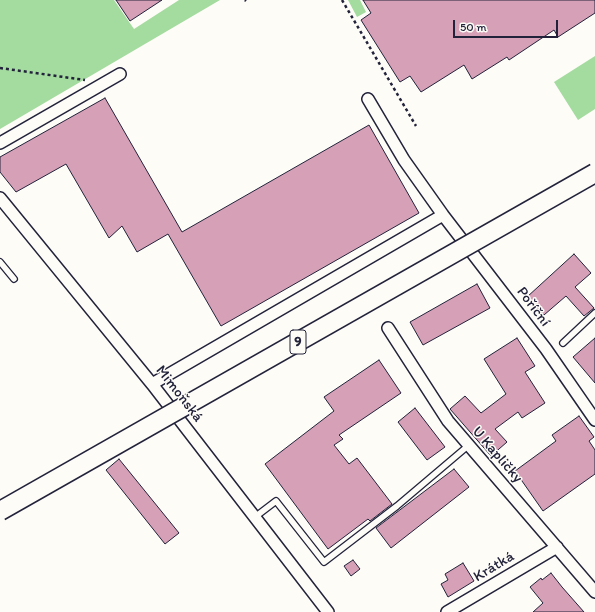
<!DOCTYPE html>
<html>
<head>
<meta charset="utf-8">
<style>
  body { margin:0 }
  #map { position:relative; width:595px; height:612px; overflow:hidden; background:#fdfcf7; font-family:Itim,sans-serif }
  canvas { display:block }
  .scale { position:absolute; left:453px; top:20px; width:105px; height:18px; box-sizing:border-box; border:2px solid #22223b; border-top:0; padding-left:5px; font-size:12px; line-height:14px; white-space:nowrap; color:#22223b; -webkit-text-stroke:3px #fdfcf7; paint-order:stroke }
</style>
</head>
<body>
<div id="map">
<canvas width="595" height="612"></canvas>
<div class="scale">50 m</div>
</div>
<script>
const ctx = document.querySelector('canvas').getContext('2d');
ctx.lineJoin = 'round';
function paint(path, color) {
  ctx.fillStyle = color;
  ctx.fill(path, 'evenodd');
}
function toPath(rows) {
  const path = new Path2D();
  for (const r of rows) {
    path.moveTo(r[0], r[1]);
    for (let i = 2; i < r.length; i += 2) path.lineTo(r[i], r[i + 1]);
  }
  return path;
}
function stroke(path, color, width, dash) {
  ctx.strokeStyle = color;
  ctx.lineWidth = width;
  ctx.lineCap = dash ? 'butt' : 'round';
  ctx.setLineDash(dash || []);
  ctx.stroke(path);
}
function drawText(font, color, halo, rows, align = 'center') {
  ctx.font = font + ' Itim,sans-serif';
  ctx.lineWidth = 3;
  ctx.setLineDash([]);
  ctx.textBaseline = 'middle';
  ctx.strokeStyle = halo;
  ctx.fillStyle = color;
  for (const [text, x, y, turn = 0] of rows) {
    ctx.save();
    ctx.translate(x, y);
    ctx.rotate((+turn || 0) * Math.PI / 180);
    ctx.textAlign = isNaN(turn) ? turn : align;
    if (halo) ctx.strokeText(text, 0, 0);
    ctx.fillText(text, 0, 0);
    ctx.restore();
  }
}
paint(toPath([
  [0,0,114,0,134,29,179,0,220,0,0,129],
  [348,0,360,0,366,12,357,17],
  [595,56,595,109,578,120,554,82]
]), '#a4db9f');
const building = toPath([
  [116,0,162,0,130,21,116,0],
  [363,0,595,0,595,13,558,37,554,30,509,60,507,57,472,79,464,65,421,92,410,76,400,82,361,20,371,13,363,0],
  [105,98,182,232,369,125,419,213,221,326,168,234,137,252,122,226,109,238,66,164,16,192,0,172,0,157,105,98],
  [574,254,591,273,575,287,594,308,584,316,566,296,544,315,527,297,574,254],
  [477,284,490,308,423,345,410,322,477,284],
  [517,338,535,366,525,372,545,403,522,418,518,412,495,429,507,442,491,456,450,409,465,396,481,413,506,394,484,359,517,338],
  [595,338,595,383,573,357,595,338],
  [379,360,401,393,339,435,343,439,334,445,349,464,357,458,392,504,370,521,368,519,328,549,265,464,334,411,324,397,379,360],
  [415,408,445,447,427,460,398,422,415,408],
  [579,416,594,437,589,441,595,450,595,474,543,511,515,471,556,441,552,435,579,416],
  [119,459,179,533,165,544,106,470,119,459],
  [454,469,469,487,391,548,376,528,454,469],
  [353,560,360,569,351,576,344,566,353,560],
  [463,563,474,581,448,597,441,584,448,580,445,574,463,563],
  [551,573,562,587,584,612,533,612,543,603,530,587,541,578,542,580,551,573]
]);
paint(building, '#d6a0b6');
stroke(building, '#22223b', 1);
const service = toPath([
  [0,262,14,279],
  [563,343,595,313],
  [255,517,276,501,324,562,397,506,469,445]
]);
const minor = toPath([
  [368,99,404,160,443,215,546,349,595,420],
  [0,143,120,74],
  [0,198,152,384,328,612],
  [388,328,448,421,595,592],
  [152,384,443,215],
  [447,612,557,547]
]);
stroke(service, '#22223b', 8);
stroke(minor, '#22223b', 14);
stroke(toPath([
  [245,0,246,1],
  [342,0,416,126],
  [0,68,85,80]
]), '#22223b', 2.5, [3, 3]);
stroke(service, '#fdfcf7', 5.5);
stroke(minor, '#fdfcf7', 11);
const primaryBridge = toPath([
  [0,511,595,173]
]);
stroke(primaryBridge, '#22223b', 21, []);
stroke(primaryBridge, '#fdfcf7', 18);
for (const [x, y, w] of [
  [298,342,16]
]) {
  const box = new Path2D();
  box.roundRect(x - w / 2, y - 12, w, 24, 3);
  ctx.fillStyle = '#fdfcf7';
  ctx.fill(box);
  stroke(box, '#22223b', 1);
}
drawText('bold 14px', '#22223b', null, [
  ["9",298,342]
]);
drawText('15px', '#22223b', '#fdfcf7', [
  ["Poříční",533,307,53],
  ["Mimoňská",179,394,52],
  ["U Kapličky",497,455,49],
  ["Krátká",494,567,-31]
]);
</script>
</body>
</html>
